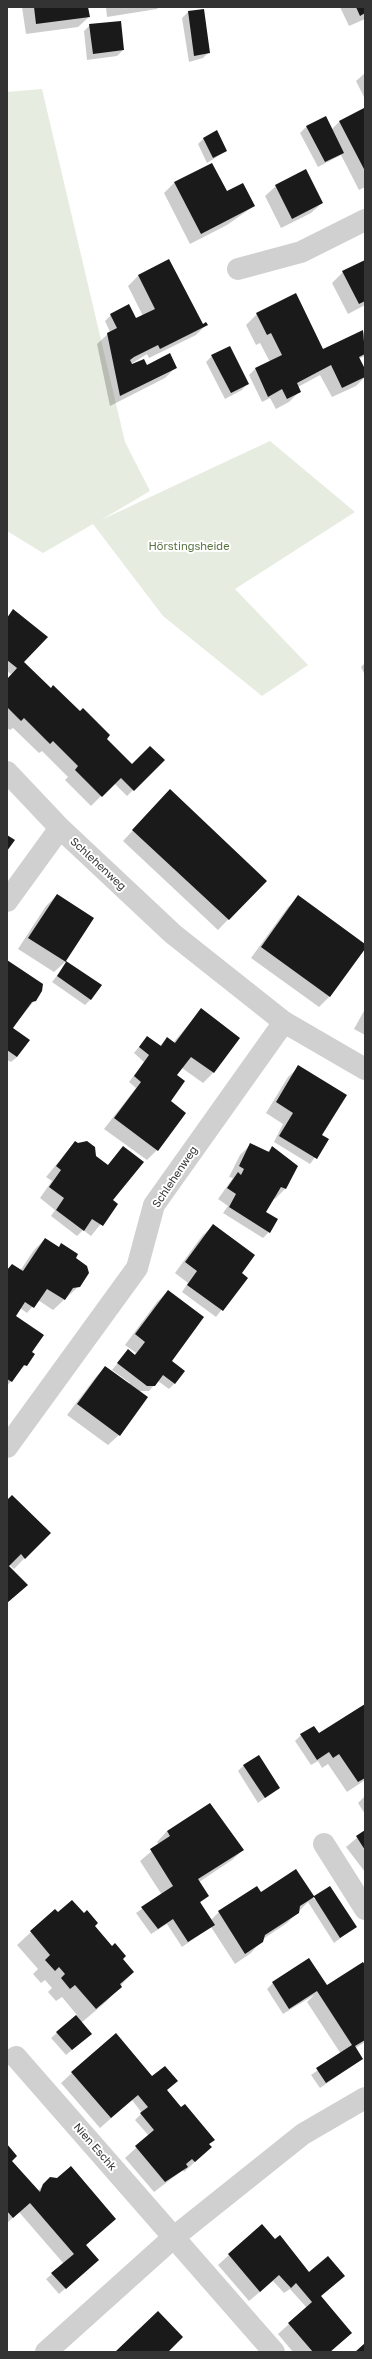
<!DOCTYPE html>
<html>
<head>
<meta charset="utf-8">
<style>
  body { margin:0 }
  #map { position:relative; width:372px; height:2359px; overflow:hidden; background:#fff; font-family:"Golos Text",sans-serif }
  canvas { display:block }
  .frame { position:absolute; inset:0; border:8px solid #333; pointer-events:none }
</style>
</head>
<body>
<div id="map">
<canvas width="372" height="2359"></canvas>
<div class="frame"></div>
</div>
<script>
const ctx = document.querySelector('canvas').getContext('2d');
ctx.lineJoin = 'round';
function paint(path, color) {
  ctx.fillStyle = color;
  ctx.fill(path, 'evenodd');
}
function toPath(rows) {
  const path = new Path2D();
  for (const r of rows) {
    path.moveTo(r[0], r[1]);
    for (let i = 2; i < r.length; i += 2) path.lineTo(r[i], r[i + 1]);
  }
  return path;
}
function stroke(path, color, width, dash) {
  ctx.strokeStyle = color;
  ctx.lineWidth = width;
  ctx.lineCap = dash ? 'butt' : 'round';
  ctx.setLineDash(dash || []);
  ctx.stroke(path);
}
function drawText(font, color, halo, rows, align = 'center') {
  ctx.font = font + ' "Golos Text",sans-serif';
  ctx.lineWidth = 4;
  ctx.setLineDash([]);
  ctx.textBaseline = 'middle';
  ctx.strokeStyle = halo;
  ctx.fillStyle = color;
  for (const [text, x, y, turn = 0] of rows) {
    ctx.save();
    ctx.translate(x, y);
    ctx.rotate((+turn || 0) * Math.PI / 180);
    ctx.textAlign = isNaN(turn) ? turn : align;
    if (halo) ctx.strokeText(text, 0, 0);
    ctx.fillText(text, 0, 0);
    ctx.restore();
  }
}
paint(toPath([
  [42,89,125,442,150,491,101,520,270,441,355,512,235,589,308,665,262,696,163,616,93,524,43,553,7,531,7,92]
]), '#e6ecdf');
paint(toPath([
  [22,7,87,7,89,17,78,27,26,34],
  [106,7,159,7,157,9,107,17],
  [340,7,365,7,365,19,349,26],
  [203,10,209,52,203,58,189,62,182,18,188,12],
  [120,22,123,50,117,56,87,60,84,31,90,25],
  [365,73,365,99,356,81],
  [365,113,365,187,359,190,341,155,318,167,300,133,306,127,325,117,331,130,340,121],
  [204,138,226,151,207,163,198,144],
  [211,164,226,193,254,206,227,225,190,244,164,193,174,183],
  [276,186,322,203,311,213,281,228,265,196],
  [365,261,365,305,348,314,332,283,343,272],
  [139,275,203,325,206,325,196,335,149,358,147,354,131,364,132,366,176,367,165,378,110,406,97,344,110,332,105,321,111,315,136,319,143,316,128,286],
  [257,314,322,351,363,331,365,336,365,356,358,359,365,371,365,377,356,386,332,397,320,375,298,387,300,391,289,402,276,409,270,398,262,402,249,375,255,369,270,362,260,343,256,345,246,325],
  [212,356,247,384,242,390,225,399,206,362],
  [14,611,47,637,11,674,7,671,7,617],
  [365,663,365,675,361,667],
  [7,681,106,739,133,766,164,760,127,796,114,783,91,806,65,780,68,777,42,751,39,753,13,728,10,730,7,728],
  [160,801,265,881,218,930,123,841],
  [57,895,93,918,65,962,54,972,18,949,46,906],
  [299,897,365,945,329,997,319,1007,251,958,288,907],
  [7,961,35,1000,11,1029,17,1057,11,1062,7,1060],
  [66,964,91,999,85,1005,52,982],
  [365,1009,365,1035,354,1029],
  [201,1010,213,1073,203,1083,182,1068,175,1076,157,1150,147,1160,104,1129,136,1088,129,1082,144,1062,134,1053,142,1043,147,1037,160,1046,167,1038,173,1043],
  [299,1067,321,1136,328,1140,310,1164,274,1142,283,1124,266,1113,288,1077],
  [75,1142,107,1166,123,1147,143,1162,111,1200,117,1204,91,1236,83,1230,77,1236,51,1216,55,1210,40,1198,52,1181,46,1177],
  [251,1144,267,1152,272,1148,285,1189,275,1199,273,1198,264,1212,269,1232,263,1238,223,1213,228,1206,218,1199,233,1178,229,1177,240,1155],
  [213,1226,240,1274,246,1278,216,1317,182,1292,188,1283,175,1273,202,1236],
  [45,1239,74,1259,79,1286,53,1310,38,1300,27,1313,20,1308,14,1316,31,1353,34,1355,7,1386,7,1270,12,1265,20,1271,34,1250],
  [168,1291,170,1362,175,1383,169,1389,158,1381,149,1391,138,1391,119,1435,108,1445,67,1415,95,1378,105,1367,128,1384,130,1383,112,1370,128,1351,134,1355,136,1353,125,1345,157,1302],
  [7,1501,49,1533,14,1569,9,1564,7,1566,21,1590,7,1603],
  [365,1705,365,1780,347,1792,328,1764,322,1768,318,1761,311,1765,295,1741,301,1735,314,1737],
  [244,1765,278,1788,258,1803,238,1771],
  [364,1797,365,1797,365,1814,358,1803],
  [167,1831,243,1850,232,1860,199,1882,208,1896,200,1903,211,1920,219,1912,261,1894,296,1870,313,1898,355,1927,334,1943,308,1902,287,1923,263,1939,251,1953,235,1964,211,1927,182,1947,167,1924,151,1934,136,1913,162,1895,140,1861,159,1845,157,1842],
  [365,1831,365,1872,346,1847],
  [55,1910,58,1913,94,1926,133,1972,107,2001,81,2023,85,2039,66,2055,51,2038,77,2015,62,1997,56,2001,48,1992,52,1988,45,1980,41,1983,33,1974,38,1969,17,1945],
  [365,1967,365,2042,354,2049,362,2059,320,2088,311,2075,341,2054,307,2002,314,1995,283,2014,267,1989,273,1983,327,1986],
  [72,2073,152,2078,214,2140,208,2145,211,2147,184,2172,183,2170,154,2192,125,2158,149,2136,135,2120,142,2113,132,2100,100,2128,61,2083],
  [7,2146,11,2161,38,2191,44,2184,115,2219,86,2245,92,2265,59,2294,46,2279,64,2264,19,2212,7,2223],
  [262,2225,275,2241,280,2237,298,2258,293,2262,351,2333,330,2352,293,2352,278,2334,307,2308,290,2289,284,2293,273,2281,249,2301,218,2265]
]), '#0003');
paint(toPath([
  [34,7,88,7,90,17,36,24],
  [356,7,365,7,365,13,360,16],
  [204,9,210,53,194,56,188,11],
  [121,21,124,50,93,54,89,24],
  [364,108,365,111,365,171,339,121],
  [326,116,344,153,325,162,306,126],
  [217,130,227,151,213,158,203,138],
  [212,163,227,191,243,183,255,206,201,234,174,182],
  [306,169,323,203,292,219,275,185],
  [169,259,203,324,206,322,208,325,160,349,158,345,134,357,130,360,132,364,144,359,147,365,170,353,177,368,120,396,107,333,117,328,110,314,129,304,136,318,155,309,138,275],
  [365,260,365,301,359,304,342,271],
  [296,293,323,349,363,330,365,354,359,357,365,369,365,377,342,388,331,365,297,383,301,392,287,399,282,389,268,397,255,368,282,355,271,333,267,335,256,313],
  [230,346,249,384,231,393,211,355],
  [13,609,48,637,24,662,51,688,53,685,80,711,83,708,110,735,107,739,132,764,150,746,165,760,134,791,121,778,102,797,75,770,78,766,53,741,50,744,24,718,21,721,7,707,7,679,17,668,7,660,7,618],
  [170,789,267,881,229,920,132,830],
  [7,835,15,840,7,851],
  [57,894,94,918,66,961,102,985,91,1000,57,976,66,962,28,938],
  [298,895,365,944,365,949,330,997,261,947],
  [7,960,43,984,42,991,36,1001,32,1002,13,1028,30,1040,17,1057,7,1050],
  [201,1008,240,1038,214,1073,191,1057,177,1075,185,1081,171,1101,186,1113,158,1151,114,1118,141,1082,134,1076,149,1055,139,1047,147,1036,161,1046,167,1037,175,1043],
  [298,1065,347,1095,322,1135,329,1139,317,1159,279,1136,293,1113,276,1102],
  [75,1141,78,1143,87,1141,95,1147,96,1156,108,1165,123,1146,144,1162,113,1200,118,1204,103,1226,92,1219,84,1231,56,1210,64,1198,49,1187,61,1170,56,1166],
  [250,1143,269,1152,272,1146,298,1166,286,1189,281,1187,266,1212,278,1219,270,1233,229,1207,236,1194,227,1188,238,1172,241,1175,244,1169,239,1166],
  [213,1224,255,1255,242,1273,248,1278,223,1311,187,1285,197,1271,185,1262],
  [45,1238,59,1247,61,1243,78,1254,76,1258,87,1266,89,1273,80,1287,73,1288,65,1300,47,1289,34,1308,25,1302,16,1316,44,1335,32,1352,35,1354,27,1366,24,1365,12,1382,7,1379,7,1270,12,1264,23,1271],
  [168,1290,204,1317,172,1361,185,1371,175,1384,163,1375,155,1386,147,1386,117,1363,128,1349,135,1355,145,1342,135,1334],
  [105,1366,148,1397,120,1436,77,1404],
  [12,1495,51,1533,25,1559,21,1554,9,1566,28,1585,7,1603,7,1500],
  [365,1704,365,1778,358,1782,339,1754,333,1758,329,1752,317,1760,300,1734,314,1726,319,1733],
  [259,1755,280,1788,265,1798,243,1765],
  [210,1803,244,1850,198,1879,209,1896,200,1902,215,1925,188,1942,173,1919,158,1929,141,1907,173,1886,150,1849,170,1836,167,1831],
  [365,1830,365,1850,356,1836],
  [296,1869,314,1896,330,1886,357,1927,340,1938,314,1897,300,1906,299,1913,265,1935,263,1942,245,1954,218,1911,257,1886,261,1892],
  [72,1900,84,1913,87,1910,98,1923,95,1926,112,1946,115,1943,126,1956,123,1959,134,1972,120,1984,122,1987,96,2009,75,1985,70,1989,61,1978,65,1974,59,1967,55,1971,45,1960,50,1955,30,1931,55,1909,58,1912],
  [309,1958,327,1985,363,1962,365,1965,365,2040,355,2046,363,2059,326,2083,316,2068,352,2045,317,1991,289,2009,272,1982],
  [76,2015,92,2034,72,2050,56,2032],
  [116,2033,152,2076,165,2066,178,2081,167,2090,181,2107,185,2104,215,2140,209,2144,212,2147,195,2162,192,2159,186,2164,188,2167,165,2182,135,2146,154,2130,140,2113,148,2107,138,2095,111,2118,71,2072],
  [7,2144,17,2156,12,2161,40,2192,43,2184,50,2177,57,2178,71,2166,116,2219,86,2245,99,2260,66,2289,51,2273,74,2254,30,2203,13,2218,7,2211],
  [262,2224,275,2239,280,2235,309,2272,328,2256,345,2276,321,2296,352,2333,330,2352,313,2352,288,2323,312,2302,296,2283,291,2288,279,2275,260,2292,228,2254],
  [158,2311,183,2337,168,2352,115,2352],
  [365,2343,365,2352,355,2352]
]), '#1a1a1a');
stroke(toPath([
  [238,269,301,252,365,220],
  [7,772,60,828,173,934,284,1022,365,1069],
  [7,901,60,828],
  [7,1447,137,1268,154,1205,284,1022],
  [324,1844,365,1909],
  [16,2057,274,2352],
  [46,2352,174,2237,303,2134,365,2098]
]), '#d0d0d0', 22);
drawText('11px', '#56703f', '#fff', [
  ["Hörstingsheide",189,547]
]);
drawText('11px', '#333', '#fff', [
  ["Schlehenweg",98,864,43],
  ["Schlehenweg",175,1177,-56],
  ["Nien Eschk",95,2147,49]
]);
</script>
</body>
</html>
